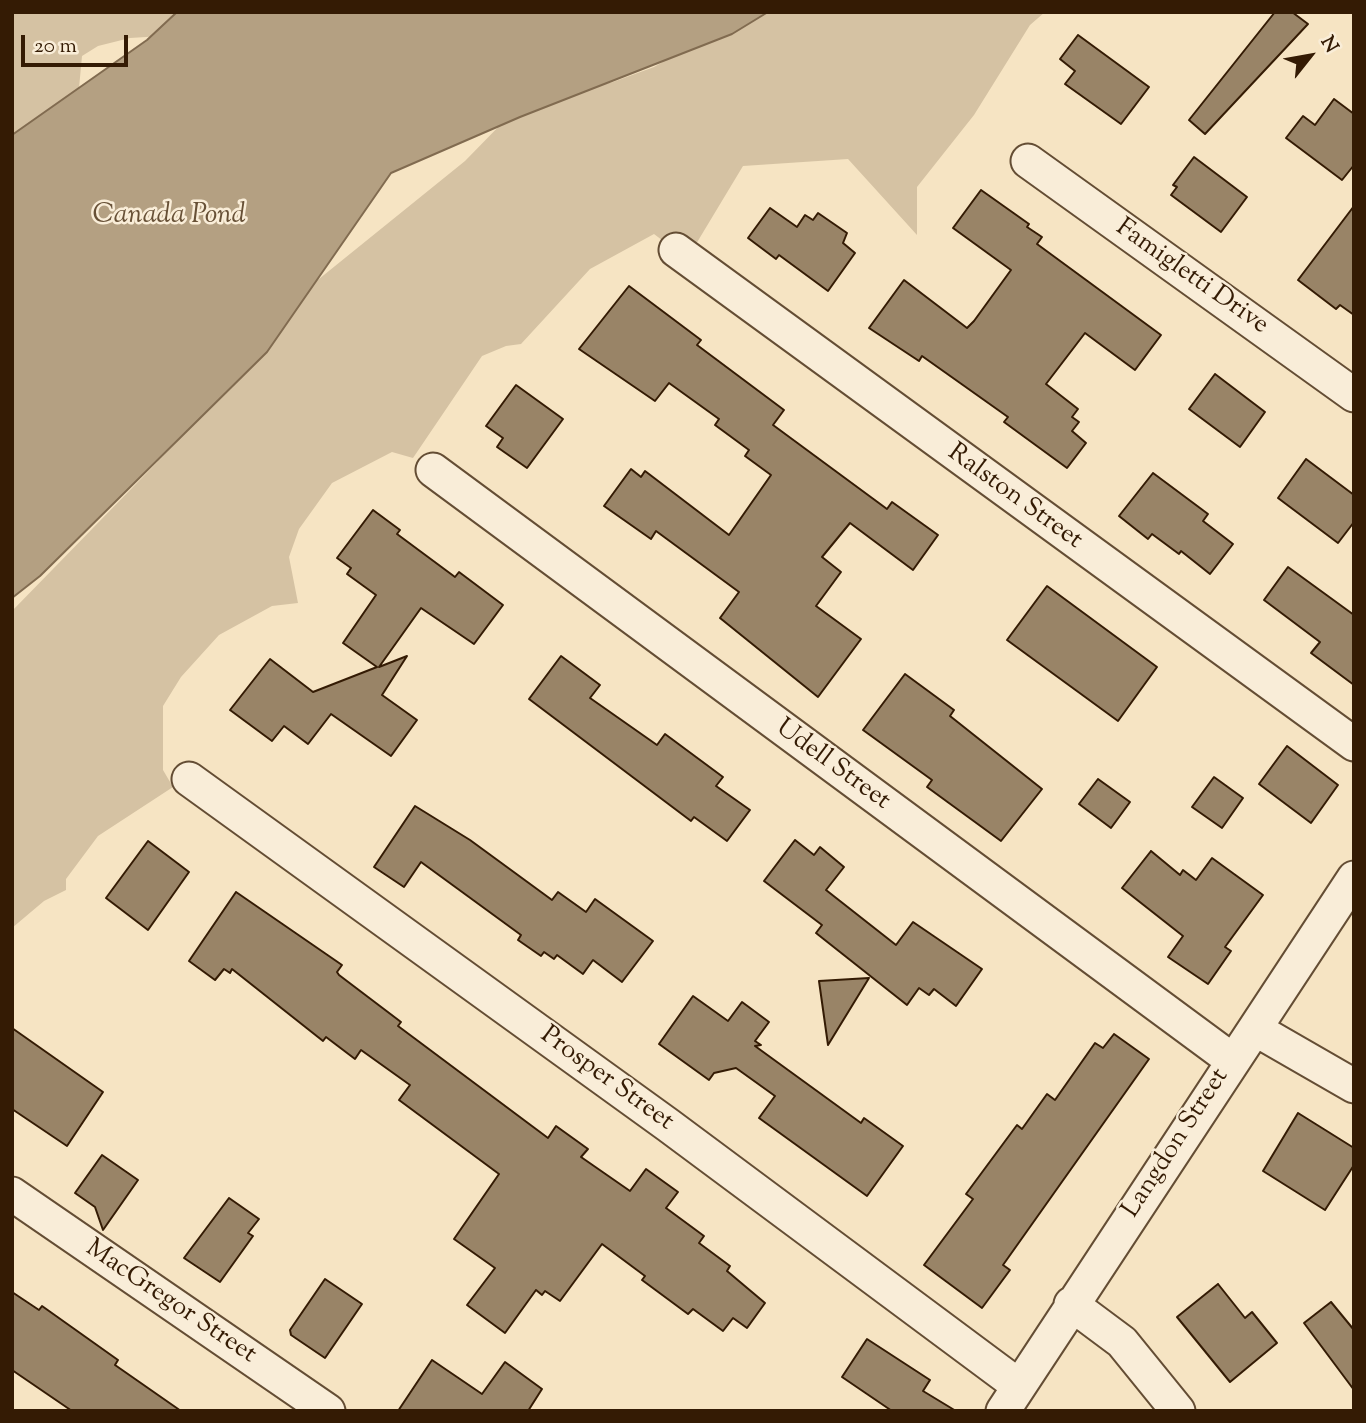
<!DOCTYPE html>
<html>
<head>
<meta charset="utf-8">
<style>
  body { margin:0 }
  #map { position:relative; width:1366px; height:1423px; overflow:hidden; background:#f6e4c3; font-family:"Sorts Mill Goudy",serif }
  canvas { display:block }
  .frame { position:absolute; inset:0; border:14px solid #341b04; pointer-events:none }
  .north { position:absolute; left:1275px; top:21px; width:70px; height:70px; -webkit-text-stroke:5px #f9edd8; paint-order:stroke; rotate:59deg; font-size:19px; font-weight:700; line-height:28px; text-align:center; color:#341b04 }
  .north::after { content:''; display:block; margin:auto; width:24px; height:32px; background:#341b04; clip-path:polygon(50% 0,100% 100%,50% 72%,0 100%) }
  .scale { position:absolute; left:21px; top:35px; width:107px; height:32px; box-sizing:border-box; border:4px solid #341b04; border-top:0; padding-left:9px; font-size:21px; line-height:24px; white-space:nowrap; color:#341b04; -webkit-text-stroke:5px #f9edd8; paint-order:stroke }
</style>
</head>
<body>
<div id="map">
<canvas width="1366" height="1423"></canvas>
<div class="frame"></div>
<div class="north">N</div>
<div class="scale">20 m</div>
</div>
<script>
const ctx = document.querySelector('canvas').getContext('2d');
ctx.lineJoin = 'round';
function paint(path, color) {
  ctx.fillStyle = color;
  ctx.fill(path, 'evenodd');
}
function toPath(rows) {
  const path = new Path2D();
  for (const r of rows) {
    path.moveTo(r[0], r[1]);
    for (let i = 2; i < r.length; i += 2) path.lineTo(r[i], r[i + 1]);
  }
  return path;
}
function stroke(path, color, width, dash) {
  ctx.strokeStyle = color;
  ctx.lineWidth = width;
  ctx.lineCap = dash ? 'butt' : 'round';
  ctx.setLineDash(dash || []);
  ctx.stroke(path);
}
function drawText(font, color, halo, rows, align = 'center') {
  ctx.font = font + ' "Sorts Mill Goudy",serif';
  ctx.lineWidth = 5;
  ctx.setLineDash([]);
  ctx.textBaseline = 'middle';
  ctx.strokeStyle = halo;
  ctx.fillStyle = color;
  for (const [text, x, y, turn = 0] of rows) {
    ctx.save();
    ctx.translate(x, y);
    ctx.rotate((+turn || 0) * Math.PI / 180);
    ctx.textAlign = isNaN(turn) ? turn : align;
    if (halo) ctx.strokeText(text, 0, 0);
    ctx.fillText(text, 0, 0);
    ctx.restore();
  }
}
paint(toPath([
  [12,12,215,12,178,35,130,38,98,46,82,56,76,120,12,146],
  [751,12,1045,12,1030,25,974,115,917,187,917,235,848,159,743,166,687,259,654,234,590,269,521,344,506,346,482,356,413,458,392,452,332,483,299,529,289,557,298,603,272,606,219,635,181,677,163,706,163,770,173,787,98,836,66,879,66,890,44,901,12,928,12,611,173,446,314,283,465,161,507,118,536,101,613,82,654,67]
]), '#d5c2a3');
const water = toPath([
  [177,12,768,12,732,34,520,117,391,173,267,352,40,576,12,598,12,135,147,40,177,12]
]);
paint(water, '#b4a082');
stroke(water, '#816b50', 2);
const building = toPath([
  [1275,12,1292,12,1308,24,1205,134,1189,120,1275,12],
  [1078,35,1149,87,1121,124,1065,84,1075,71,1060,59,1078,35],
  [1334,99,1354,114,1354,165,1342,180,1286,138,1303,116,1315,125,1334,99],
  [1194,157,1247,197,1221,232,1171,195,1177,187,1173,185,1194,157],
  [981,190,1029,224,1027,227,1042,237,1037,244,1161,335,1135,370,1085,333,1046,384,1078,409,1072,417,1079,422,1072,431,1086,443,1067,468,1004,422,1008,417,922,356,919,361,869,328,904,280,967,328,974,321,1011,270,953,228,981,190],
  [1354,206,1354,315,1340,305,1336,309,1298,280,1354,206],
  [770,208,797,227,805,215,813,220,818,213,847,233,843,243,855,253,828,291,779,255,776,259,748,238,770,208],
  [629,286,701,340,697,345,784,410,773,425,887,509,892,502,938,535,913,570,850,523,822,557,841,572,816,606,861,639,818,697,720,618,739,592,656,531,651,539,604,506,631,469,641,477,645,471,729,535,771,475,745,456,749,450,715,425,719,419,669,383,655,401,579,349,629,286],
  [1215,374,1265,412,1240,447,1189,409,1215,374],
  [516,385,563,419,527,468,497,447,503,438,486,426,516,385],
  [1306,459,1354,495,1354,522,1338,543,1278,498,1306,459],
  [1153,473,1208,514,1203,521,1233,544,1210,574,1181,551,1179,554,1152,534,1148,539,1119,516,1153,473],
  [373,510,400,530,397,534,455,577,459,572,503,605,474,644,421,608,379,667,407,656,382,695,417,720,391,756,331,714,308,744,284,726,272,741,230,710,270,659,313,692,377,667,343,643,376,595,347,574,351,568,337,558,373,510],
  [1288,567,1354,615,1354,685,1311,653,1320,642,1264,600,1288,567],
  [1047,586,1157,667,1118,721,1007,640,1047,586],
  [561,656,600,685,590,698,657,745,665,734,723,777,716,786,750,810,727,841,694,817,691,821,529,699,561,656],
  [905,674,954,710,950,716,1042,789,1001,841,927,787,932,780,863,730,905,674],
  [1287,746,1338,785,1311,823,1259,784,1287,746],
  [1214,777,1243,798,1222,828,1192,807,1214,777],
  [1098,779,1130,802,1111,828,1079,804,1098,779],
  [415,806,470,840,552,900,558,892,586,912,595,899,653,941,622,982,593,960,583,974,557,955,554,959,544,952,541,956,518,940,521,935,421,862,404,887,374,867,415,806],
  [795,840,814,855,820,847,844,867,826,890,896,945,913,922,982,969,956,1006,934,989,929,995,919,988,907,1005,816,933,822,925,764,881,795,840],
  [148,841,189,872,148,930,106,898,148,841],
  [1151,851,1180,875,1183,870,1196,880,1212,858,1263,895,1225,947,1231,951,1208,984,1168,957,1183,936,1122,888,1151,851],
  [236,892,342,965,337,972,339,975,401,1022,398,1026,548,1138,556,1126,588,1149,581,1157,630,1191,646,1169,678,1192,666,1208,704,1236,699,1243,730,1266,727,1271,765,1303,747,1328,733,1318,723,1331,693,1309,688,1314,642,1280,645,1276,602,1244,560,1301,545,1291,542,1295,536,1290,505,1333,467,1305,495,1268,454,1239,499,1174,399,1100,410,1085,361,1050,355,1059,326,1037,323,1041,232,969,230,973,224,969,215,980,189,961,236,892],
  [869,978,828,1045,819,981,869,978],
  [693,996,728,1021,742,1002,769,1022,755,1041,761,1045,755,1046,861,1123,864,1118,903,1146,867,1196,759,1118,775,1096,736,1068,714,1073,709,1080,659,1044,693,996],
  [12,1028,103,1092,67,1146,12,1109,12,1028],
  [1114,1034,1149,1059,1003,1265,1010,1270,982,1308,924,1265,973,1199,966,1194,1017,1125,1022,1129,1047,1094,1055,1100,1095,1043,1103,1048,1114,1034],
  [1298,1113,1354,1148,1354,1165,1325,1210,1263,1171,1298,1113],
  [102,1155,138,1180,103,1230,95,1207,75,1193,102,1155],
  [229,1198,259,1219,248,1233,253,1236,220,1282,184,1258,229,1198],
  [325,1279,362,1304,325,1358,291,1335,290,1330,325,1279],
  [1218,1284,1245,1318,1252,1312,1277,1343,1230,1382,1177,1317,1218,1284],
  [12,1292,39,1310,42,1306,118,1360,115,1365,181,1411,72,1411,12,1370,12,1292],
  [1331,1302,1354,1330,1354,1390,1304,1323,1331,1302],
  [867,1339,930,1380,923,1391,956,1411,892,1411,842,1377,867,1339],
  [432,1360,482,1394,505,1362,542,1389,528,1411,398,1411,432,1360]
]);
paint(building, '#998467');
stroke(building, '#341b04', 2);
const street = toPath([
  [1028,161,1354,395],
  [676,250,1354,744],
  [433,470,1232,1060],
  [189,779,668,1125,1019,1386],
  [1255,1029,1354,1086],
  [12,1194,328,1411],
  [1071,1304,1122,1342,1178,1411],
  [1003,1411,1354,878]
]);
stroke(street, '#644d34', 37);
stroke(street, '#f9edd8', 33);
drawText('26px', '#341b04', '#f9edd8', [
  ["Famigletti Drive",1191,278,35],
  ["Ralston Street",1014,498,36],
  ["Udell Street",832,766,36],
  ["Prosper Street",606,1080,36],
  ["Langdon Street",1177,1144,-57],
  ["MacGregor Street",170,1303,34]
]);
drawText('italic 28px', '#675036', '#f9edd8', [
  ["Canada Pond",169,217]
]);
</script>
</body>
</html>
